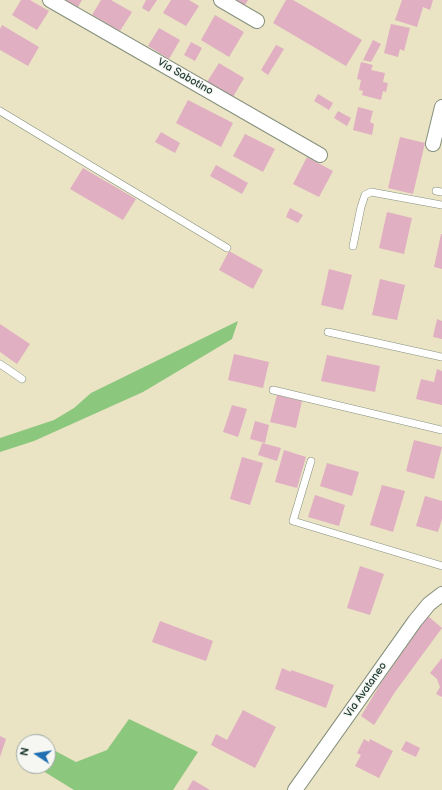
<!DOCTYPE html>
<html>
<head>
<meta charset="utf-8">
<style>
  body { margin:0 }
  #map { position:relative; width:442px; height:790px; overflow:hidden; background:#eae3c4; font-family:"Balsamiq Sans",sans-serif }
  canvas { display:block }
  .north { position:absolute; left:16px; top:734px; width:40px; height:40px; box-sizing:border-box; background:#f6f6f2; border:1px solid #a0aca6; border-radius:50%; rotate:282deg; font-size:11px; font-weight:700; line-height:16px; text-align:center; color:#1f3d34 }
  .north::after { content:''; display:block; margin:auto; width:14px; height:18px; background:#1f6fb2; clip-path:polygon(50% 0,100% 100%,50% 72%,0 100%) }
</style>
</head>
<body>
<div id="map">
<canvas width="442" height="790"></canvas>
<div class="north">N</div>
</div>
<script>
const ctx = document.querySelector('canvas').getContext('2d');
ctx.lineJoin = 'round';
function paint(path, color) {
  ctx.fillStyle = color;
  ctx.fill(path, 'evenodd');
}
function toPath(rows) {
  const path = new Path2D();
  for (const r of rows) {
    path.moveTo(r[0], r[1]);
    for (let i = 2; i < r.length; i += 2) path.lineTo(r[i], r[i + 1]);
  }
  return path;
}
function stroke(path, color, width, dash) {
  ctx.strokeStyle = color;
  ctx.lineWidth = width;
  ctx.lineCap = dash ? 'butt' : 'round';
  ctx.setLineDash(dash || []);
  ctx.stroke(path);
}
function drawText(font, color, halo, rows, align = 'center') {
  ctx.font = font + ' "Balsamiq Sans",sans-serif';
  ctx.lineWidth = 3;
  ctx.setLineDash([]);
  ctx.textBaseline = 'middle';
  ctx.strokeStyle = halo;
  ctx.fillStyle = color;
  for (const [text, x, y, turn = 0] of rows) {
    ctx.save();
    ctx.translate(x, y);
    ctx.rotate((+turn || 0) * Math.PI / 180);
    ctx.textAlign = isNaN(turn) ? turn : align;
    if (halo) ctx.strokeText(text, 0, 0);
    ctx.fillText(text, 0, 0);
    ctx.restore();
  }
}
paint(toPath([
  [238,321,232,339,143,392,34,441,0,452,0,438,54,420,74,408,91,393],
  [129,719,198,752,173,790,74,790,35,766,48,766,48,747,76,762,107,750]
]), '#8bc77d');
paint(toPath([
  [21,0,30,0,49,11,37,30,12,15],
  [62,0,82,0,77,9],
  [101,0,111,0,132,12,120,31,92,15],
  [146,0,157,0,149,12,142,8],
  [171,0,189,0,199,6,186,26,163,13],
  [232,0,248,0,244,7],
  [286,0,293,0,362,40,346,66,273,23],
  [402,0,433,0,430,10,423,7,417,27,395,20],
  [215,15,244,32,229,57,201,40],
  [391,24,410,28,404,51,400,49,398,57,384,53],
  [2,25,39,47,28,66,0,50,0,29],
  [159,28,180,40,169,59,148,46],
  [373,40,381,44,371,62,363,60],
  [191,42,202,48,195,61,184,55],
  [276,45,284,49,268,75,261,70],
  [361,62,373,65,371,70,385,73,383,82,388,83,386,92,383,91,381,100,362,95,363,91,359,90,361,80,357,79],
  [219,63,244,78,233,97,207,82],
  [318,94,333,103,329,110,314,101],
  [188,100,233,123,221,147,176,123],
  [358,107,373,111,370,122,374,124,372,135,353,130],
  [338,111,351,118,347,126,334,118],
  [161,132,180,143,175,153,155,142],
  [245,134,275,149,263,172,233,156],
  [400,137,425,143,413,194,388,188],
  [307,157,333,171,319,197,293,184],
  [216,165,248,183,242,194,210,176],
  [83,168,136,199,123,220,70,189],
  [290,208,303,215,298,223,286,217],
  [387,212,412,218,404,254,379,248],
  [441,234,442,234,442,269,434,267],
  [229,251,263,270,253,289,219,270],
  [329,269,352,275,343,310,321,305],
  [380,279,405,285,397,320,372,315],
  [437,319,442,321,442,339,433,337],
  [0,324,30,344,17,364,0,352],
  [234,354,269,362,263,388,228,380],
  [327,355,380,366,375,392,321,381],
  [437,369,442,371,442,405,416,399,421,379,434,382],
  [277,395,302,401,296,428,270,422],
  [232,405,247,409,238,437,223,432],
  [255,421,269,425,265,443,250,439],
  [414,440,442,447,434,479,406,471],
  [262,443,281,448,277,461,258,455],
  [284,450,306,457,297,488,275,482],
  [242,457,263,463,250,505,230,499],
  [327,463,359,472,352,496,320,486],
  [382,485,405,491,393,532,370,525],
  [315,495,345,505,339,526,308,517],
  [425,496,442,501,442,519,438,532,416,526],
  [360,566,384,574,370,615,347,608],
  [428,616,442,628,395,692,374,725,361,716,381,683],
  [160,621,213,641,206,661,152,642],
  [442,658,442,697,436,694,440,687,437,679,430,673],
  [282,668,291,672,291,670,334,685,326,708,275,689],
  [243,710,276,727,255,768,211,745,216,734,227,740],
  [0,736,6,739,0,757],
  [364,739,369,742,370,739,393,751,379,778,355,766,361,755,357,753],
  [406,741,420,748,416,757,401,750],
  [193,780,210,790,187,790]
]), '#e0afc2');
const lane = toPath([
  [0,111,227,248],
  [436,191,442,192],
  [353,246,361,207,365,195,371,192,442,205],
  [328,332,442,357],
  [0,364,22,379],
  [273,390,442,430],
  [311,461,293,521,442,566]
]);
const street = toPath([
  [50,0,320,155],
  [221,0,257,21],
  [433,144,442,107],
  [295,790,415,621,429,604,442,594]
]);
stroke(lane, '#84907c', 8);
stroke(street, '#84907c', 16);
stroke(lane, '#fff', 7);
stroke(street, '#fff', 14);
drawText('11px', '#1f3d34', '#f6f6f2', [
  ["Via Sabotino",185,77,30],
  ["Via Avataneo",366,690,-55]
]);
</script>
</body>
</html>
